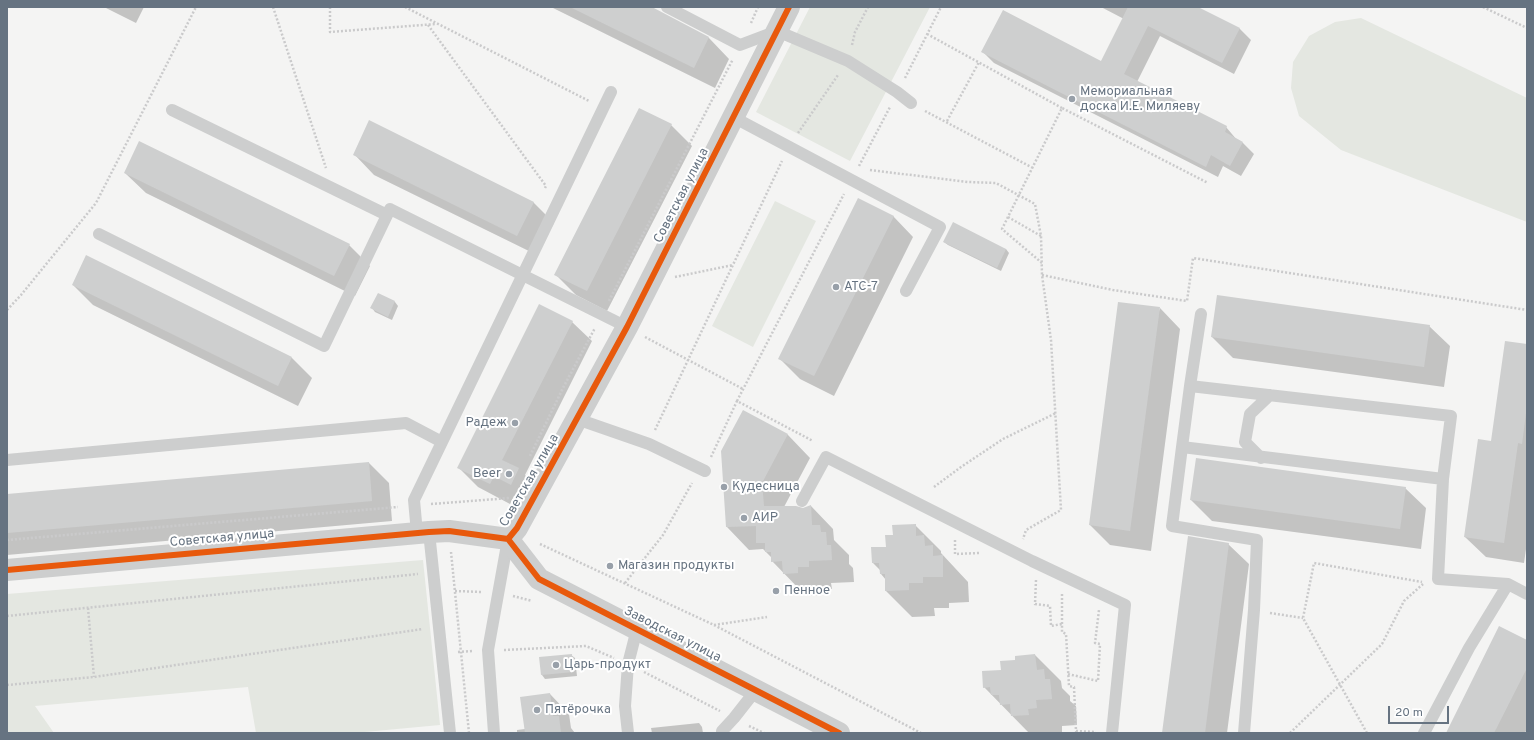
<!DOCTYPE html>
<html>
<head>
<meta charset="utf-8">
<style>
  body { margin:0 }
  #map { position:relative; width:1534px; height:740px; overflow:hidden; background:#f4f4f3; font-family:Overpass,sans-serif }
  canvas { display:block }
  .frame { position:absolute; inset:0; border:8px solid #667381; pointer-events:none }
  .scale { position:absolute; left:1388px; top:706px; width:61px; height:18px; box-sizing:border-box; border:2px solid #667381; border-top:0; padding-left:5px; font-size:12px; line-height:14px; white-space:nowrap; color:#667381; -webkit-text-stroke:3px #fff; paint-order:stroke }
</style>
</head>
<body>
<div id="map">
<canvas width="1534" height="740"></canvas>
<div class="frame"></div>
<div class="scale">20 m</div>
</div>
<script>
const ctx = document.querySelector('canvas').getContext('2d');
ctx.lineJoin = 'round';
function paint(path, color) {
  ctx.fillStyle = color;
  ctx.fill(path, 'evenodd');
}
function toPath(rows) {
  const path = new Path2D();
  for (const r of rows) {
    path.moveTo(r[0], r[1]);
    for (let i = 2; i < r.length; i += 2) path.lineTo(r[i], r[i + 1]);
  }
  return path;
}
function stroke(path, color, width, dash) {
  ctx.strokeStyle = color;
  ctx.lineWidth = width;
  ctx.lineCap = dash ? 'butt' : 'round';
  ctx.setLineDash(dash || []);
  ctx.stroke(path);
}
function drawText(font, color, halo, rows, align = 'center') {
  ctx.font = font + ' Overpass,sans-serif';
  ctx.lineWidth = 4;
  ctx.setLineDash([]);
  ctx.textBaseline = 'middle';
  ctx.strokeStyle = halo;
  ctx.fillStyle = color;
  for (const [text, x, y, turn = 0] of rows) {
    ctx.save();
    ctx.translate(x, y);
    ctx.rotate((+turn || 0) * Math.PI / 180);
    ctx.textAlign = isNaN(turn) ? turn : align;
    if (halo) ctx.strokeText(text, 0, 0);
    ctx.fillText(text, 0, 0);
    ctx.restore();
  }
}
paint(toPath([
  [810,7,930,7,850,161,756,112],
  [1361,18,1527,98,1527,222,1341,150,1299,116,1291,88,1293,62,1309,36,1335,22],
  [775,201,816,221,753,347,712,326],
  [423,560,440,725,354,733,256,733,248,687,35,706,54,733,7,733,7,594]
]), '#e4e7e1');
paint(toPath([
  [104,7,144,7,136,23],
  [551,7,650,7,709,38,729,59,715,88],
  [1101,7,1196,7,1240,29,1251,40,1234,74,1160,36,1137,82,1226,127,1237,140,1243,143,1254,154,1241,176,1223,166,1218,177,994,63,983,52,1101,62,1124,19],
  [671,125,692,146,607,311,576,295,555,274],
  [354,154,533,202,554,223,537,255,374,175],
  [125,173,349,245,370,266,355,296,146,193],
  [893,216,913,237,834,396,800,379,779,358],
  [944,242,1006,249,1009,253,1001,271,948,245],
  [73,285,292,358,312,378,298,406,93,305],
  [378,294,395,302,398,306,392,320,375,312,372,308],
  [1160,308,1180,329,1151,551,1110,545,1090,525],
  [572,322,592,341,525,475,538,489,531,504,514,496,510,504,478,487,458,467],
  [1429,326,1450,346,1444,387,1233,358,1212,337],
  [1527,345,1527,542,1524,563,1486,557,1465,537,1491,442],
  [743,411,788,435,810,458,784,507,803,510,811,506,833,529,834,540,849,555,849,564,853,568,854,582,831,583,832,589,820,589,820,595,806,596,772,561,772,558,763,549,749,550,727,527],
  [369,463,389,483,392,521,7,555,7,495],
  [1405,488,1426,508,1421,549,1212,521,1191,500],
  [915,525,941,551,941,553,968,582,969,602,949,603,949,608,934,608,935,616,912,617,886,591,886,580,881,574,880,570,873,563,887,548,894,536],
  [1228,544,1249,564,1227,733,1163,733],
  [1527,641,1527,729,1525,733,1447,733],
  [571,655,575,658,577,676,545,679,542,675,540,658],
  [1035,655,1061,681,1062,688,1070,696,1070,701,1076,706,1077,725,1062,726,1062,733,1029,733,984,687,1002,670,1016,661],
  [550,694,569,714,571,728,575,733,517,733,517,730,525,729],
  [699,723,702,727,703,733,652,733,651,728]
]), '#0003');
paint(toPath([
  [570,7,652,7,709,37,694,68],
  [1128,7,1198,7,1240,28,1222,63,1148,26,1124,74,1227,126,1225,132,1243,142,1230,166,1211,155,1206,167,981,52,1003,10,1101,61],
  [639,108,672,124,587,291,554,275],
  [369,120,534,202,517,236,353,155],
  [139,141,350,244,334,276,124,173],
  [858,198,894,216,814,376,778,359],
  [953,222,1006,249,997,268,943,242],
  [86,255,292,357,278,386,72,285],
  [378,293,395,301,388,317,370,308],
  [1217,295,1430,325,1424,367,1211,337],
  [1118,302,1160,307,1130,531,1089,525],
  [539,304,573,321,502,460,519,468,511,485,494,476,490,484,457,468],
  [1505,341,1527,344,1527,405,1522,444,1518,443,1504,543,1464,537,1478,439,1491,441],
  [743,410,788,434,762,483,764,506,796,506,803,508,811,505,812,525,820,525,821,532,826,532,827,545,831,545,832,560,809,561,809,567,798,567,798,573,783,574,782,561,771,562,771,552,765,552,765,543,756,543,756,526,726,527,721,451],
  [1196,458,1406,487,1400,529,1190,500],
  [369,462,372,501,7,533,7,494],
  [916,524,916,536,924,535,925,546,933,545,933,556,943,555,943,577,923,577,923,583,909,583,909,590,885,591,885,574,880,574,879,563,872,563,871,547,886,547,885,535,893,535,892,525],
  [1188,536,1229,543,1213,669,1205,733,1162,733],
  [1499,626,1527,640,1527,668,1494,733,1446,733],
  [572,654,573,672,541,675,539,657],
  [1035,654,1037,670,1044,669,1045,679,1050,679,1052,699,1036,700,1037,708,1028,709,1029,715,1011,716,1010,704,1000,705,999,695,991,695,990,687,983,688,982,671,1001,670,1000,661,1015,660,1015,656],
  [550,693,553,716,559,716,561,733,525,733,520,697]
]), '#cecfcf');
stroke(toPath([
  [273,7,326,168],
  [330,7,330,32,436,24],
  [405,7,589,101],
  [1483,7,1527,28],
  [751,23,758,7],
  [428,25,546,186,545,188],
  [927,34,1062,108],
  [852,45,855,32,868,7],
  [905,78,941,7],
  [925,111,1033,168],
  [947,121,979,62],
  [798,133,838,75],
  [859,166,890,107],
  [870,170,968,182,996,183,1035,204,1041,236,1042,275,1051,340,1061,510,1026,530,1023,539],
  [1008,217,1041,236],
  [1042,263,1002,229,1062,108,1208,183],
  [1042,275,1113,290,1187,301,1193,258,1527,310],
  [675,277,733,265],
  [609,301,733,59],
  [7,310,21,295,96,203,196,7],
  [645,337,743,389],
  [737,401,844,194],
  [655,430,782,161],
  [530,456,564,386,595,328],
  [711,457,737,401,813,441],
  [934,487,961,467,1003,439,1056,413],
  [431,504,510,498],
  [7,540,398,507],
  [955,540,955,554,979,553],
  [540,544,714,625,921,733],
  [451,552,469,733],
  [1036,580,1035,604,1050,606,1051,626,1062,624,1062,632,1066,634,1069,686,1074,687,1076,731,1096,732],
  [625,583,663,535,692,483],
  [455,591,482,592],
  [513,596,532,601],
  [88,608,94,677],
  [1270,613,1303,618],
  [7,616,418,574],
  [1062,624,1062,593],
  [714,625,767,617],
  [504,650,586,646,614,658],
  [458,652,473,651],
  [644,672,720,711],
  [1068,674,1098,681,1100,644,1095,643,1099,610],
  [7,685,94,677,423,629],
  [749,726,764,733],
  [1290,733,1382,644,1404,601,1423,584],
  [1367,733,1303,618,1314,563,1422,582]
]), '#cacacb', 2.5, [2, 2]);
stroke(toPath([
  [667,7,740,45,777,31,848,61,897,92,911,103],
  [172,110,387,215],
  [733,117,940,227,906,291],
  [99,234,324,346,390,209,627,327],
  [1190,386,1201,314],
  [577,419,649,444,705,471],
  [1182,447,1443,479,1451,416,1190,386,1182,447,1172,526,1257,540,1254,610,1244,733],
  [1261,458,1245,442,1250,414,1270,395],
  [7,460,406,423,442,442],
  [1443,479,1438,579,1508,584,1527,594],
  [802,501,826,457,1032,561,1125,605,1112,733],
  [429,532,450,733],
  [417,533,414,500,611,92],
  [494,733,488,650,508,539],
  [628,733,625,706,628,664,637,629],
  [722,733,722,731,734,718,756,690],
  [1424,733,1469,648,1508,584]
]), '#cdcece', 12);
stroke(toPath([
  [508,539,539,579,839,733],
  [7,570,429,532,449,531,508,539,517,528,627,327,789,7]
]), '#cdcece', 22);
stroke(toPath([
  [508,539,539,579,839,733],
  [7,570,429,532,449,531,508,539,517,528,627,327,789,7]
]), '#e8590c', 6);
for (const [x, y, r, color] of [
  [1072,99,4,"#98a0a9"],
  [836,287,4,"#98a0a9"],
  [515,423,4,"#98a0a9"],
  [509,474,4,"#98a0a9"],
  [724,487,4,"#98a0a9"],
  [744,518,4,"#98a0a9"],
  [610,566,4,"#98a0a9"],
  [776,591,4,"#98a0a9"],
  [556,665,4,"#98a0a9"],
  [537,710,4,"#98a0a9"]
]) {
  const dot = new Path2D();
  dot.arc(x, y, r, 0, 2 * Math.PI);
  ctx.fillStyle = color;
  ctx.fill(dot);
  stroke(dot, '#fff', 1.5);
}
drawText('13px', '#667381', '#fff', [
  ["Мемориальная",1080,92],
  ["доска И.Е. Миляеву",1080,107],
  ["АТС-7",844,287],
  ["Радеж",507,423,"right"],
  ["Beer",501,474,"right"],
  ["Кудесница",732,487],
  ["АИР",752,518],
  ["Магазин продукты",618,566],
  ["Пенное",784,591],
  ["Царь-продукт",564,665],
  ["Пятёрочка",545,710]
], 'left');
drawText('13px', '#667381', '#fff', [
  ["Советская улица",682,196,-63],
  ["Советская улица",530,481,-60],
  ["Советская улица",222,539,-5],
  ["Заводская улица",672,635,27]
]);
</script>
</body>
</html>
